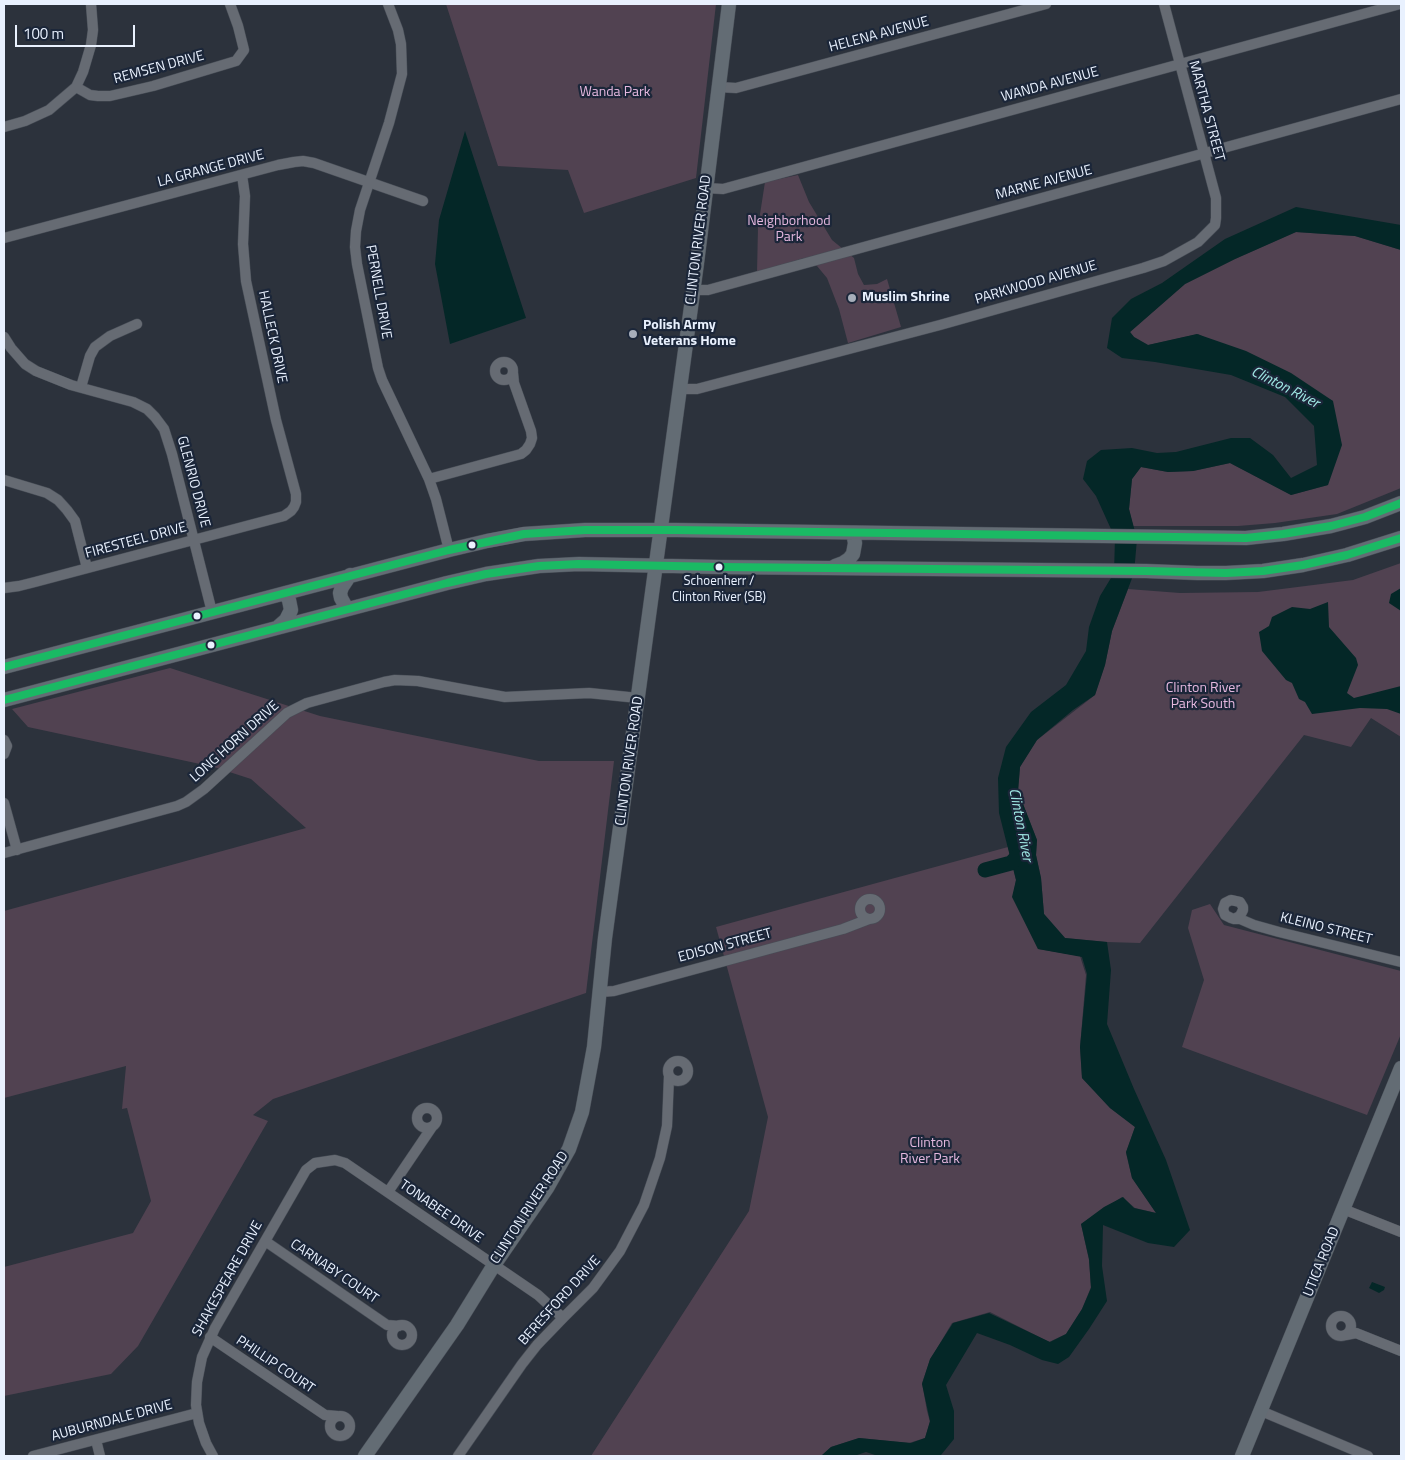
<!DOCTYPE html>
<html>
<head>
<meta charset="utf-8">
<style>
  body { margin:0 }
  #map { position:relative; width:1405px; height:1460px; overflow:hidden; background:#2c323c; font-family:"Titillium Web",sans-serif }
  canvas { display:block }
  .frame { position:absolute; inset:0; border:5px solid #e9f1fe; pointer-events:none }
  .scale { position:absolute; left:15px; top:25px; width:120px; height:22px; box-sizing:border-box; border:2px solid #e9f1fe; border-top:0; padding-left:6px; font-size:15px; line-height:18px; white-space:nowrap; color:#e9f1fe; -webkit-text-stroke:4px #1b2639; paint-order:stroke }
</style>
</head>
<body>
<div id="map">
<canvas width="1405" height="1460"></canvas>
<div class="frame"></div>
<div class="scale">100 m</div>
</div>
<script>
const ctx = document.querySelector('canvas').getContext('2d');
ctx.lineJoin = 'round';
function paint(path, color) {
  ctx.fillStyle = color;
  ctx.fill(path, 'evenodd');
}
function toPath(rows) {
  const path = new Path2D();
  for (const r of rows) {
    if (r.length === 3) {
      path.moveTo(r[0] + r[2], r[1]);
      path.arc(r[0], r[1], r[2], 0, 2 * Math.PI);
      continue;
    }
    path.moveTo(r[0], r[1]);
    for (let i = 2; i < r.length; i += 2) path.lineTo(r[i], r[i + 1]);
  }
  return path;
}
function stroke(path, color, width, dash) {
  ctx.strokeStyle = color;
  ctx.lineWidth = width;
  ctx.lineCap = dash ? 'butt' : 'round';
  ctx.setLineDash(dash || []);
  ctx.stroke(path);
}
function drawText(font, color, halo, rows, align = 'center') {
  ctx.font = font + ' "Titillium Web",sans-serif';
  ctx.lineWidth = 4.5;
  ctx.setLineDash([]);
  ctx.textBaseline = 'middle';
  ctx.strokeStyle = halo;
  ctx.fillStyle = color;
  for (const [text, x, y, turn = 0] of rows) {
    ctx.save();
    ctx.translate(x, y);
    ctx.rotate((+turn || 0) * Math.PI / 180);
    ctx.textAlign = isNaN(turn) ? turn : align;
    if (halo) ctx.strokeText(text, 0, 0);
    ctx.fillText(text, 0, 0);
    ctx.restore();
  }
}
paint(toPath([
  [446,4,716,4,696,178,584,213,568,170,498,166],
  [798,175,809,202,832,240,854,258,858,274,864,285,877,284,887,279,901,327,848,343,839,309,827,278,817,266,804,258,757,273,758,227,765,182],
  [1296,232,1355,236,1401,250,1401,488,1337,514,1275,523,1238,526,1133,526,1129,509,1132,479,1141,467,1168,472,1193,471,1230,463,1291,495,1328,485,1333,401,1198,334,1148,345,1134,337,1130,332,1185,284,1235,259],
  [1401,563,1401,737,1371,718,1351,747,1304,735,1140,943,1107,942,1065,938,1044,914,1041,878,1036,855,1037,840,1018,791,1020,767,1037,740,1095,695,1105,665,1112,631,1128,589,1180,593,1258,592,1353,580],
  [170,668,320,716,539,761,614,761,586,993,273,1099,253,1115,268,1121,138,1346,111,1374,4,1396,4,1267,133,1233,151,1201,127,1108,122,1109,126,1066,4,1098,4,911,306,828,251,779,214,767,28,727,12,709],
  [1008,847,1016,880,1013,897,1038,949,1080,956,1086,975,1080,1047,1082,1078,1110,1108,1135,1127,1126,1153,1132,1178,1156,1213,1135,1208,1122,1197,1081,1224,1089,1260,1091,1287,1082,1309,1066,1334,1049,1342,990,1312,952,1323,930,1360,922,1383,927,1411,930,1422,925,1438,909,1443,859,1438,831,1447,821,1456,591,1456,749,1211,768,1117,716,927],
  [1210,904,1224,925,1401,971,1401,1034,1367,1115,1182,1047,1204,980,1188,928,1192,910]
]), '#514251');
paint(toPath([
  [465,131,526,318,450,344,435,264,439,220],
  [1296,207,1401,225,1401,250,1355,236,1296,232,1235,259,1185,284,1130,332,1134,337,1148,345,1197,334,1246,351,1291,373,1333,401,1342,445,1328,485,1291,495,1230,463,1193,471,1168,472,1141,467,1132,479,1129,509,1137,539,1134,573,1112,631,1105,665,1095,695,1073,710,1037,740,1020,767,1018,791,1037,840,1036,855,1041,878,1044,914,1065,938,1107,942,1111,970,1107,1024,1134,1089,1166,1160,1190,1230,1174,1247,1148,1243,1103,1225,1102,1266,1107,1301,1089,1329,1069,1357,1058,1364,1042,1360,1010,1345,977,1333,946,1385,954,1411,954,1439,941,1455,936,1456,878,1456,866,1452,854,1456,821,1456,831,1447,859,1438,911,1443,925,1438,930,1421,922,1384,930,1359,953,1323,989,1313,1050,1342,1066,1334,1082,1309,1091,1288,1089,1259,1081,1224,1104,1207,1123,1197,1134,1208,1156,1213,1132,1178,1126,1152,1135,1127,1110,1108,1082,1078,1080,1047,1087,974,1082,957,1038,949,1012,897,1016,880,999,813,998,778,1006,747,1031,712,1066,685,1086,651,1089,627,1100,596,1114,573,1115,538,1096,496,1083,479,1087,461,1101,450,1132,448,1157,453,1176,452,1231,438,1250,438,1273,455,1291,478,1317,465,1314,426,1285,397,1231,375,1155,362,1122,358,1107,348,1112,318,1131,299,1162,283,1225,239],
  [1401,588,1401,611,1389,603,1391,594],
  [1328,602,1329,627,1356,658,1358,665,1347,693,1354,698,1401,686,1401,714,1387,709,1360,708,1312,714,1305,702,1299,699,1292,683,1286,680,1262,651,1259,632,1269,626,1272,617,1292,607,1310,609],
  [1372,1282,1385,1287,1384,1290,1379,1293,1369,1288]
]), '#042727');
stroke(toPath([
  [985,870,1011,863,1024,849]
]), '#042727', 15);
const street = toPath([
  [388,4,398,30,401,44,402,74,389,123,360,210,356,231,355,247,357,264,378,368,382,380,429,479,436,499,449,550],
  [76,87,90,95,98,96,110,96,153,86,236,61,244,50,238,26,230,4],
  [718,87,736,88,1046,4],
  [4,127,25,121,49,110,76,87,83,72,91,45,93,30,91,4],
  [706,188,723,189,1400,4],
  [4,238,278,165,294,162,303,161,314,163,423,201],
  [693,290,708,290,1401,99],
  [4,337,11,348,25,364,36,371,71,385,133,402,147,409,155,417,164,429,172,454,212,612],
  [504,371,9],
  [81,387,90,356,95,347,110,336,137,324],
  [680,389,697,389,940,325,1143,268,1164,261,1198,242,1215,225,1216,218,1216,198,1164,4],
  [429,479,521,454,526,450,530,444,532,438,531,431,514,383,513,373],
  [4,480,47,493,58,500,67,510,75,521,87,568],
  [4,588,19,586,35,582,284,516,291,511,294,507,296,502,296,494,276,420,246,281,243,244,245,196,242,175],
  [4,740,7,746,4,754],
  [4,803,17,850],
  [4,853,177,806,186,802,204,789,287,713,307,703,384,682,395,680,418,681,505,697,589,693,638,698],
  [870,909,10],
  [1234,919,1240,916,1243,910,1243,907,1240,902,1231,900,1225,903,1223,909,1225,915,1231,918,1234,919,1240,919,1254,925,1279,932,1401,962],
  [600,992,614,991,843,929,869,919],
  [678,1071,10],
  [427,1118,10],
  [388,1192,432,1127],
  [1343,1209,1401,1232],
  [265,1241,387,1325,399,1326],
  [1341,1326,10],
  [402,1335,10],
  [1346,1335,1356,1333,1401,1351],
  [210,1337,325,1415,337,1416],
  [1261,1411,1368,1456],
  [340,1426,10],
  [96,1440,100,1456],
  [33,1456,197,1413],
  [213,1456,206,1443,199,1423,196,1405,197,1382,202,1357,215,1328,306,1170,315,1163,335,1160,345,1163,538,1295,563,1318],
  [458,1456,522,1364,537,1345,563,1318,593,1288,620,1251,644,1205,660,1158,667,1126,669,1076]
]);
const secondary = toPath([
  [835,566,843,563,849,559,853,554,855,543,853,533],
  [347,609,341,598,340,593,342,587,350,575],
  [278,627,286,620,291,610,289,600,285,593],
  [4,667,449,550,487,541,524,534,585,530,676,530,1246,538,1283,534,1331,526,1365,517,1401,503],
  [4,700,447,583,486,574,539,566,579,564,719,567,1146,571,1197,573,1226,573,1263,571,1303,565,1347,555,1401,538],
  [365,1456,457,1325,494,1265,547,1188,569,1149,582,1112,594,1047,605,938,697,263,729,4],
  [1242,1456,1401,1068]
]);
stroke(street, '#484e57', 11);
stroke(secondary, '#484e57', 15);
stroke(street, '#666b73', 10);
stroke(secondary, '#636c74', 14);
stroke(toPath([
  [4,667,449,550,524,534,585,530,676,530,1246,538,1283,534,1331,526,1365,517,1401,503],
  [4,700,447,583,486,574,539,566,579,564,719,567,1146,571,1226,573,1263,571,1303,565,1347,555,1401,538]
]), '#1aba64', 8);
for (const [x, y, r, color] of [
  [852,298,5,"#a7aeba"],
  [633,334,5,"#a7aeba"],
  [472,545,4.5,"#e9f1fe"],
  [719,567,4.5,"#e9f1fe"],
  [197,616,4.5,"#e9f1fe"],
  [211,645,4.5,"#e9f1fe"]
]) {
  const dot = new Path2D();
  dot.arc(x, y, r, 0, 2 * Math.PI);
  ctx.fillStyle = color;
  ctx.fill(dot);
  stroke(dot, '#1b2639', 2);
}
drawText('13px', '#e9f1fe', '#1b2639', [
  ["Schoenherr /",719,582],
  ["Clinton River (SB)",719,598]
]);
drawText('14px', '#e9f1fe', '#1b2639', [
  ["HELENA AVENUE",879,35,-15],
  ["REMSEN DRIVE",159,68,-15],
  ["WANDA AVENUE",1050,85,-15],
  ["MARTHA STREET",1206,111,75],
  ["LA GRANGE DRIVE",211,169,-15],
  ["MARNE AVENUE",1044,183,-15],
  ["CLINTON RIVER ROAD",699,240,-83],
  ["PARKWOOD AVENUE",1036,283,-16],
  ["PERNELL DRIVE",378,292,80],
  ["HALLECK DRIVE",272,337,78],
  ["GLENRIO DRIVE",193,482,75],
  ["FIRESTEEL DRIVE",136,541,-15],
  ["LONG HORN DRIVE",235,742,-42],
  ["CLINTON RIVER ROAD",630,761,-82],
  ["KLEINO STREET",1326,929,14],
  ["EDISON STREET",725,946,-15],
  ["CLINTON RIVER ROAD",530,1208,-57],
  ["TONABEE DRIVE",441,1212,35],
  ["UTICA ROAD",1322,1262,-68],
  ["CARNABY COURT",334,1272,34],
  ["SHAKESPEARE DRIVE",228,1279,-61],
  ["BERESFORD DRIVE",560,1301,-48],
  ["PHILLIP COURT",275,1365,34],
  ["AUBURNDALE DRIVE",112,1421,-15]
]);
drawText('14px', '#e5b8df', '#1b2639', [
  ["Wanda Park",615,93],
  ["Neighborhood",789,222],
  ["Park",789,238],
  ["Clinton River",1203,689],
  ["Park South",1203,705],
  ["Clinton",930,1144],
  ["River Park",930,1160]
]);
drawText('bold 14px', '#e9f1fe', '#1b2639', [
  ["Muslim Shrine",862,298],
  ["Polish Army",643,326],
  ["Veterans Home",643,342]
], 'left');
drawText('italic 15px', '#a0e9e5', '#1b2639', [
  ["Clinton River",1285,388,27],
  ["Clinton River",1020,825,79]
]);
</script>
</body>
</html>
